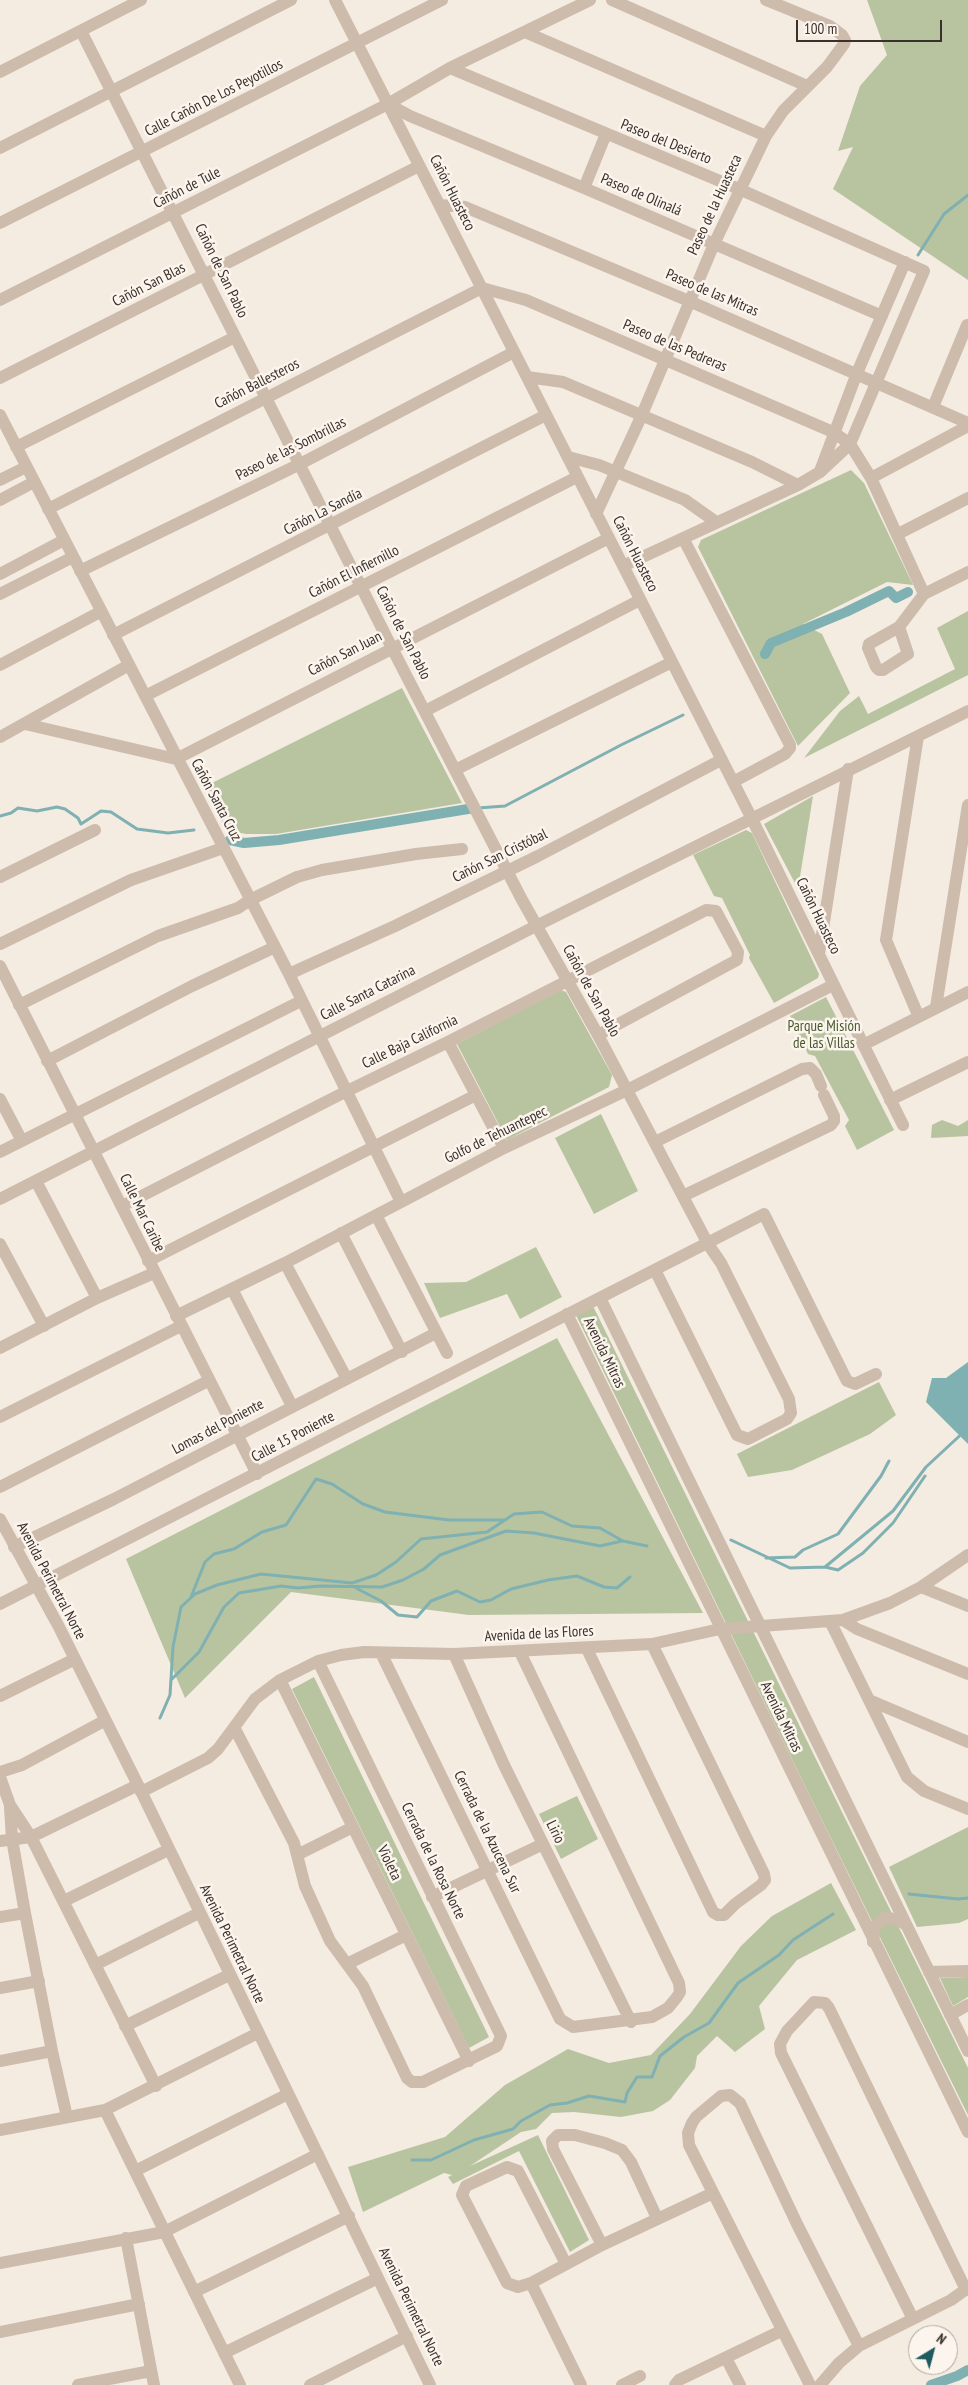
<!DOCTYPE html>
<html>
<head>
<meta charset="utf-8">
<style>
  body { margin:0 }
  #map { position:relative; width:968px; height:2385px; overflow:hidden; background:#f4ebe1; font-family:"PT Sans Narrow",sans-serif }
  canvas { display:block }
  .north { position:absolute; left:908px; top:2325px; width:50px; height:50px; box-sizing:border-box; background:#fbf5ee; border:1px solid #aea6a0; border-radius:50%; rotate:37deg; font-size:14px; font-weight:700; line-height:20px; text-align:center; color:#3b302b }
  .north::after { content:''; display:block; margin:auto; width:18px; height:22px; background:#1f5a5e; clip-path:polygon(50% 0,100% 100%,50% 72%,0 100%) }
  .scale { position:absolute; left:796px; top:20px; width:146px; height:22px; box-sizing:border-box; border:2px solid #3b302b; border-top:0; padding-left:6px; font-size:15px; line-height:18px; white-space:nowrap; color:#3b302b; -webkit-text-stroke:4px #fbf5ee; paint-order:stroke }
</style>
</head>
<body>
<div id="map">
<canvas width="968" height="2385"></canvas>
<div class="north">N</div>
<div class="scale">100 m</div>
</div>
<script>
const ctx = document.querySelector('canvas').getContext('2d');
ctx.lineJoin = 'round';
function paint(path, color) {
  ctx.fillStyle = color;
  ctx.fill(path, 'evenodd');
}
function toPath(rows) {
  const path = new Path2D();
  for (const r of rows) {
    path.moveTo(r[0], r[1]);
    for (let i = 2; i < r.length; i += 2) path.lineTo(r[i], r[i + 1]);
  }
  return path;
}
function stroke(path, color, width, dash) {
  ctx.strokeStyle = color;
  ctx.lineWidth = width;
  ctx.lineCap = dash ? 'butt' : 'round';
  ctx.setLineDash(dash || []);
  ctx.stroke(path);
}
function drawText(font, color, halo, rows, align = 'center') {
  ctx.font = font + ' "PT Sans Narrow",sans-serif';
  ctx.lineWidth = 5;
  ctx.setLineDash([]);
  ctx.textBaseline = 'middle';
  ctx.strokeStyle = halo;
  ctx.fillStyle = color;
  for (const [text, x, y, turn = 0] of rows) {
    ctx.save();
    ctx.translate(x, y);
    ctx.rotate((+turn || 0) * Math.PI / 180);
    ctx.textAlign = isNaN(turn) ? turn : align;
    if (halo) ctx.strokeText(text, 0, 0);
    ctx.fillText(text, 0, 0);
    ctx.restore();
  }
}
paint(toPath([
  [867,0,968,0,968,280,833,189,853,147,838,151,860,86,887,55],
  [851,470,864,483,913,585,887,582,803,624,822,634,850,693,798,746,698,547,701,540],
  [968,611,968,675,804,758,840,711,859,696,868,714,955,669,937,628],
  [402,688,462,803,276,834,246,834,226,830,204,787],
  [813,796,798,889,764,824],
  [746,830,752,833,819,974,818,978,774,1003,749,958,750,955,722,898,714,896,693,855],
  [561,990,566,992,612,1075,609,1087,507,1140,457,1044],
  [826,997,894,1130,857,1150,845,1126,849,1120,815,1056,808,1054,790,1016],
  [601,1114,638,1191,594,1214,555,1138],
  [942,1120,958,1126,968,1120,968,1136,931,1138,932,1125],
  [536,1247,562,1297,520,1319,507,1294,440,1318,424,1283,466,1282],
  [591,1302,968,2068,968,2115,809,1794,574,1311],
  [557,1338,703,1613,469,1615,291,1592,185,1698,126,1559],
  [879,1382,896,1415,870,1434,792,1470,748,1477,737,1454],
  [314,1677,489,2037,469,2048,292,1689],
  [577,1796,598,1839,561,1859,539,1814],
  [968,1827,968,1919,959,1923,917,1927,889,1867],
  [831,1883,856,1930,797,1960,759,2006,765,2029,735,2052,717,2036,697,2056,695,2068,670,2100,653,2111,621,2117,574,2112,552,2113,536,2129,521,2132,470,2166,538,2135,589,2240,570,2252,519,2151,453,2184,448,2177,452,2175,444,2173,363,2212,348,2167,445,2137,505,2085,568,2049,609,2063,651,2055,690,2014,741,1946,772,1916],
  [968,1977,968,1997,953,2006,940,1978]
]), '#b8c4a0');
paint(toPath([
  [968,1362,968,1444,926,1402,932,1378,946,1378]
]), '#7fb0b2');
stroke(toPath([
  [918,255,944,214,968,195],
  [478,808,505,806,621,745,683,715],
  [0,816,11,813,18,808,37,811,57,807,65,809,78,818,81,824,101,811,111,812,137,829,168,833,194,830],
  [731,1540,790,1568,825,1567,893,1511,926,1467,968,1428],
  [766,1558,795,1557,803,1550,838,1534,881,1476,889,1461],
  [825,1567,838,1570,863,1553,893,1523,925,1476],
  [354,1587,381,1601,398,1615,417,1617,431,1601,457,1591,480,1602,491,1600,511,1589,548,1580,577,1576,604,1587,617,1588,630,1577],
  [191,1597,205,1562,214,1554,234,1549,262,1532,286,1525,316,1479,332,1484,363,1504,385,1512,449,1520,505,1520],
  [171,1680,199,1652,224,1607,239,1593,281,1586,298,1588,320,1586,382,1587,403,1580,424,1569,440,1555,506,1531,534,1533,600,1546,622,1541],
  [160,1718,170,1695,173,1647,181,1607,195,1594,217,1585,261,1574,352,1583,376,1575,396,1562,421,1539,487,1532,514,1514,542,1512,572,1526,600,1528,623,1541,647,1546],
  [909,1894,958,1899,968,1898],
  [412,2160,431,2160,474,2140,513,2129,521,2121,550,2105,567,2103,589,2096,625,2102,627,2093,637,2077,652,2077,660,2056,684,2037,709,2023,738,1983,779,1955,793,1940,833,1914]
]), '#7fb0b2', 3);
stroke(toPath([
  [765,654,771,643,846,612,889,591,896,598,908,592],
  [230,840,244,843,279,840,474,808],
  [931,2385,957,2376,968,2370]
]), '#7fb0b2', 10);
stroke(toPath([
  [335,0,752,819,903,1125],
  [612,0,807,86],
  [81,31,392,648,521,898,598,1035,708,1244,721,1263,789,1399,791,1413,787,1419,748,1439,737,1435,655,1270],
  [525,32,766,136],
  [450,68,739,189,924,271,850,444,820,472,798,485,623,566],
  [0,72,141,0],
  [388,104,410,116,584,188,882,316],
  [0,148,291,0],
  [584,188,606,134],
  [440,205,465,207,689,301,968,423],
  [0,223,442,0],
  [0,300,388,104,450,68,590,0],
  [527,377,563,382,752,462,798,485],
  [0,378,419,166],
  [933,407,967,325],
  [0,415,289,974,401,1202],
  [16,447,235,337],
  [568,457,599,465,685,500,716,522],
  [820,471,857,373,905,262],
  [871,478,968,426],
  [0,480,26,467],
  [0,500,34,482],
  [48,509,482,288,526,300,833,432,850,444,871,478,924,594],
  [596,514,641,417,714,244,766,136,783,111,827,67,844,44,845,40,842,35,830,26,766,0],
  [898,534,968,498],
  [683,538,790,745,790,748,785,754,733,782],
  [80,571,300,464,514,352],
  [0,574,64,540],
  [0,594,73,557],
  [924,594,968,572],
  [899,627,908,654,883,670,879,670,876,667,868,648,869,644,899,627],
  [899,627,924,594],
  [113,635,546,415],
  [0,665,100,612],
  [145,696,577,477],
  [425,711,640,600],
  [25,724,176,759,609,538],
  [918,736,886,940,918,1015],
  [0,737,129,665],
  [455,770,672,662],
  [0,877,95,830],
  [0,944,131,880,223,848],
  [819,954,848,769],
  [0,966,257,1474],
  [289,974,395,926,538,856,721,760],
  [19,1005,158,936,238,908,250,900,297,877,322,870,416,854,462,849],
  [936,1007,968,805],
  [448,1042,504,1148],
  [863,1045,968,992],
  [47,1061,192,986,275,947],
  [0,1099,22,1141],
  [890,1100,968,1062],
  [655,1142,802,1069,810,1068,816,1074,821,1086],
  [0,1152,301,1001],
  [36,1181,97,1298],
  [683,1196,831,1125,834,1121,834,1116,824,1095],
  [0,1199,536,926,968,711],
  [122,1206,345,1092,448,1042,706,910,716,911,738,952,737,960,598,1035],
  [376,1215,447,1353],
  [341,1233,402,1352],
  [0,1244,44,1326],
  [148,1261,476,1095],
  [285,1263,347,1379],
  [232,1289,292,1406],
  [600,1298,968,2051],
  [567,1314,968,2132],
  [176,1316,285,1263,504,1148,627,1090,833,985],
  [0,1348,97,1298,154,1273],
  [0,1417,181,1326],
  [0,1487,208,1381],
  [0,1519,59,1627,138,1785,430,2385],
  [14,1547,114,1499,436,1333],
  [921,1587,968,1606],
  [0,1604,764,1214,847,1381,855,1384,876,1374],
  [843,1620,857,1629,968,1674],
  [830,1621,907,1777,924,1791,968,1809],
  [587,1649,713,1912,718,1915,724,1915,735,1904,761,1885,765,1880,764,1874,652,1644],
  [381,1653,560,2019,573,2027,652,2017,668,2008,677,1997,680,1992,679,1983,520,1652],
  [454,1654,504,1765,631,2022],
  [280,1680,469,2061],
  [0,1696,75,1659],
  [869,1700,968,1742],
  [234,1727,294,1843,305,1886,330,1941,363,1986,407,2078,412,2082,423,2082,497,2046,501,2036,318,1661],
  [0,1772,22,1765,104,1721],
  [0,1777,10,1805,31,1837,156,2086],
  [141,1792,208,1758,218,1749,255,1699,280,1680,318,1661,341,1655,364,1652,454,1654,652,1644,720,1629,843,1620,890,1603,921,1587,968,1555],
  [10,1807,12,1839,25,1913,52,2051,67,2117],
  [0,1841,31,1837,138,1785],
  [299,1854,353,1827],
  [432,1897,543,1844],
  [64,1901,168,1850],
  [0,1917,25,1913],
  [873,1942,875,1926,884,1918,897,1919,906,1925],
  [347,1964,406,1935],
  [95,1965,199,1913],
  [929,1972,968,1971],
  [0,1988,39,1981],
  [950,2015,968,2005],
  [125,2026,229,1975],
  [0,2061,52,2051],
  [105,2110,240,2385],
  [0,2130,105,2110,258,2033],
  [135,2171,288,2094],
  [126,2238,154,2385],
  [602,2245,553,2149,552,2141,558,2135,575,2135,605,2143,622,2150,631,2162,657,2218],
  [0,2263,164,2232,318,2154],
  [566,2264,518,2171,507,2167,466,2186,462,2195,507,2283,518,2287,531,2283,602,2245,713,2193],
  [531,2283,581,2385],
  [194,2292,349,2216],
  [913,2319,781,2053,780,2044,787,2031,814,2002,825,2003,829,2008,966,2290],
  [0,2332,139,2304],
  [224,2353,378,2278],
  [726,2358,740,2385],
  [78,2385,151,2371],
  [310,2385,407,2336],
  [622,2385,640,2376],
  [675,2385,679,2380,781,2331],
  [810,2385,689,2145,688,2133,692,2123,696,2117,721,2096,730,2095,740,2103,797,2224,859,2346],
  [820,2385,839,2363,859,2346,951,2300,968,2288]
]), '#cdbbac', 12);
drawText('15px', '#3b302b', '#fbf5ee', [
  ["Calle Cañón De Los Peyotillos",214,98,-27],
  ["Paseo del Desierto",666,142,22],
  ["Cañón de Tule",187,188,-27],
  ["Cañón Huasteco",452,193,63],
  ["Paseo de Olinalá",641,195,23],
  ["Paseo de la Huasteca",715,205,-65],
  ["Cañón de San Pablo",221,271,64],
  ["Cañón San Blas",149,285,-27],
  ["Paseo de las Mitras",712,293,23],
  ["Paseo de las Pedreras",675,346,23],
  ["Cañón Ballesteros",257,384,-27],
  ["Paseo de las Sombrillas",291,449,-27],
  ["Cañón La Sandía",323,512,-27],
  ["Cañón Huasteco",635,554,63],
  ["Cañón El Infiernillo",354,572,-27],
  ["Cañón de San Pablo",403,633,63],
  ["Cañón San Juan",345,654,-27],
  ["Cañón Santa Cruz",216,800,62],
  ["Cañón San Cristóbal",500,856,-26],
  ["Cañón Huasteco",818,916,64],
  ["Cañón de San Pablo",591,991,61],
  ["Calle Santa Catarina",368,993,-27],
  ["Calle Baja California",410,1042,-26],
  ["Golfo de Tehuantepec",496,1135,-26],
  ["Calle Mar Caribe",142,1213,64],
  ["Avenida Mitras",604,1353,64],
  ["Lomas del Poniente",218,1427,-28],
  ["Calle 15 Poniente",293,1437,-28],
  ["Avenida Perimetral Norte",51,1581,62],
  ["Avenida de las Flores",539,1634,-3],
  ["Avenida Mitras",781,1717,64],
  ["Cerrada de la Azucena Sur",487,1832,64],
  ["Lirio",555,1832,64],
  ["Cerrada de la Rosa Norte",433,1861,64],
  ["Violeta",389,1863,64],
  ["Avenida Perimetral Norte",232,1944,64],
  ["Avenida Perimetral Norte",411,2307,64]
]);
drawText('15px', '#4a5a2e', '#fbf5ee', [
  ["Parque Misión",824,1027],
  ["de las Villas",824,1044]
]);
</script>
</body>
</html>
